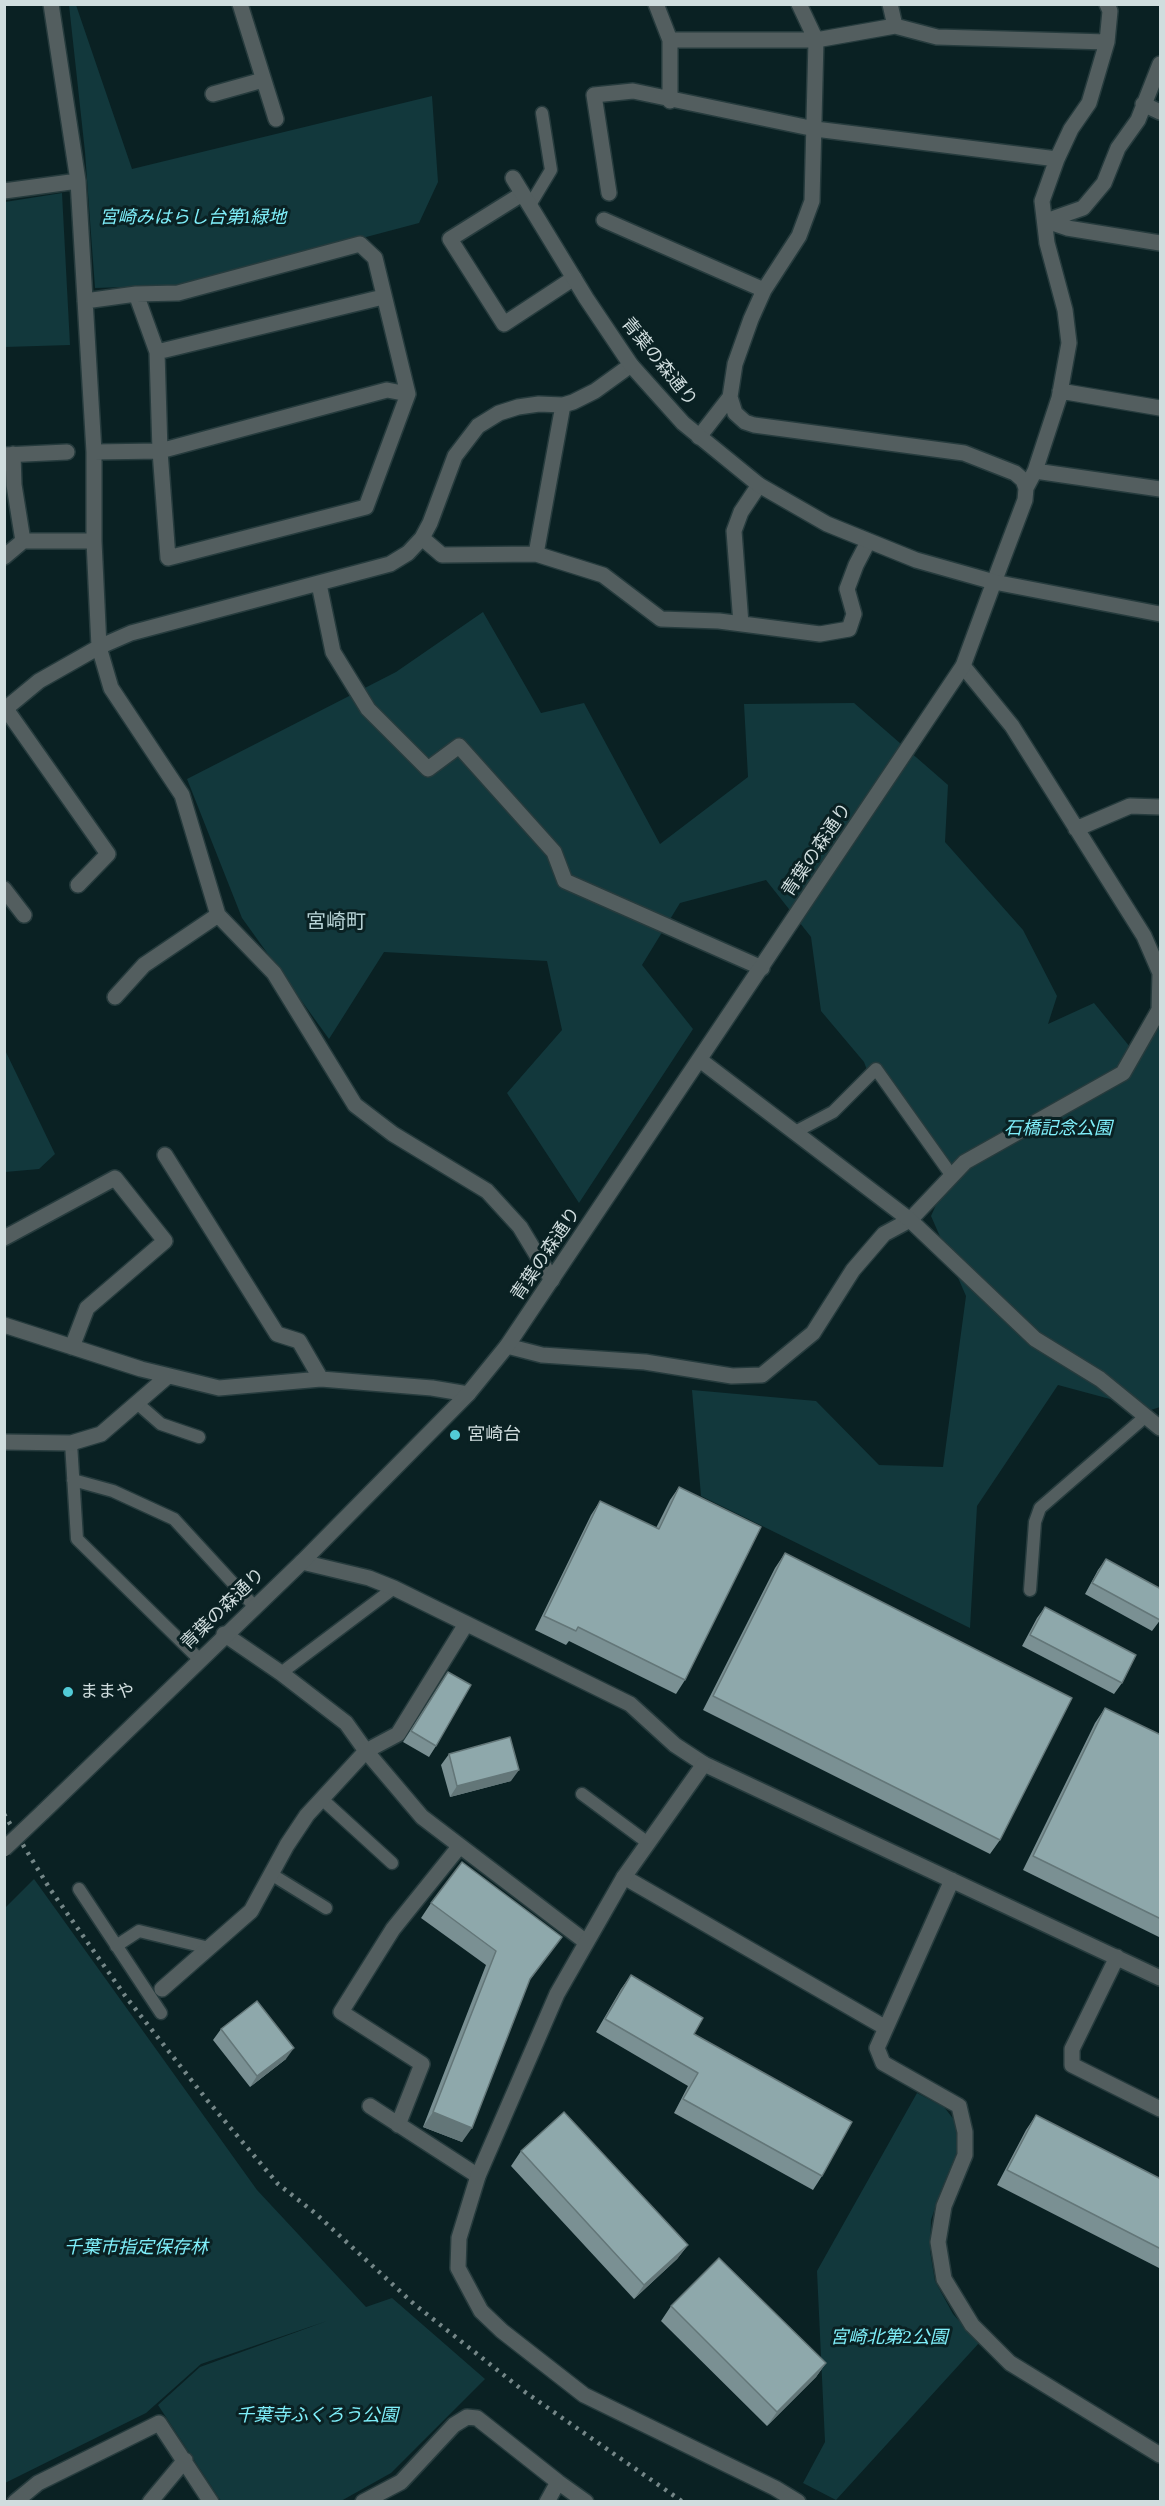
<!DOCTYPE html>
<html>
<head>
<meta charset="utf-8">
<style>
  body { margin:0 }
  #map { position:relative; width:1165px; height:2506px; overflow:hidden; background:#0a2123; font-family:Lora,serif }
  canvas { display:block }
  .frame { position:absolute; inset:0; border:6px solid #d0ddde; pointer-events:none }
</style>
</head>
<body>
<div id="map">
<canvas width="1165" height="2506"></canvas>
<div class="frame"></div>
</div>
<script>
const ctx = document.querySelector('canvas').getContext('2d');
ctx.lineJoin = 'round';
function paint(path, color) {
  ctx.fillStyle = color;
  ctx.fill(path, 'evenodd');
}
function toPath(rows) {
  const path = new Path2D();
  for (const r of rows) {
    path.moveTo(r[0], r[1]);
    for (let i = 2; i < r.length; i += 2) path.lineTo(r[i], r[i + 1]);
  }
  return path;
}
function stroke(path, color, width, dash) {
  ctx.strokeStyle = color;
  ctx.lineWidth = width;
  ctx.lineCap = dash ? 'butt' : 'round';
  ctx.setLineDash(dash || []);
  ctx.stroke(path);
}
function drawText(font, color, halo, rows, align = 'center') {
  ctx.font = font + ' Lora,"Noto Sans JP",serif';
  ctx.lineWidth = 6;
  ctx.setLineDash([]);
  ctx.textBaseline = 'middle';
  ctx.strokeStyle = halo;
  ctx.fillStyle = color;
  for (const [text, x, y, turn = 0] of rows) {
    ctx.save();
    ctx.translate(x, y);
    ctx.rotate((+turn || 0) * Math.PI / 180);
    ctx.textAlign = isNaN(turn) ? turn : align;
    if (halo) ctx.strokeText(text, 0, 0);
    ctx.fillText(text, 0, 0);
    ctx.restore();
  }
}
paint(toPath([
  [69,5,76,5,132,169,432,96,438,182,419,223,185,285,95,288,85,152],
  [62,193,70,345,5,347,5,202],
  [483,612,541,713,584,703,660,844,748,777,744,704,854,703,948,785,945,842,1023,930,1057,996,1048,1024,1094,1003,1139,1058,1160,1024,1160,1407,1151,1410,1058,1385,977,1506,970,1628,701,1496,692,1390,816,1401,879,1465,943,1467,966,1296,931,1216,953,1167,867,1070,864,1062,821,1011,811,937,766,880,680,903,642,965,693,1029,579,1203,507,1093,562,1030,547,961,384,952,329,1039,242,918,187,779,396,672],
  [4,1048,55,1154,39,1169,5,1172],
  [34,1879,257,2190,366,2307,392,2298,485,2379,391,2473,341,2501,221,2501,158,2405,200,2367,327,2321,201,2364,146,2413,5,2483,4,1909],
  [917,2093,944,2107,955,2121,959,2136,957,2152,940,2193,931,2220,930,2251,935,2281,953,2314,979,2343,836,2500,803,2483,825,2442,817,2271]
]), '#12383c');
const service = toPath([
  [530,205,551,170,542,113],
  [795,1132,833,1112,876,1069,952,1176],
  [137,1403,161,1424,199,1437],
  [71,1443,77,1539,199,1659],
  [73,1480,113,1491,174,1519,254,1606],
  [1030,1590,1035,1522,1040,1508,1146,1416],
  [281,1673,394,1588],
  [582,1794,648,1843],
  [323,1800,392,1863],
  [271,1874,326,1908],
  [79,1889,161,2013],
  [116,1946,139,1931,209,1948]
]);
const minor = toPath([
  [51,4,78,181,94,452,94,541,99,647,111,688,182,795,218,915,274,973,355,1105,393,1134,487,1191,520,1227,552,1280],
  [240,4,276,119],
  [656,4,670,40,816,40,895,26,890,4],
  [799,4,816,40,812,201,799,236,764,290,751,319,735,364,730,397,735,413,745,422,754,425,964,453,1015,473,1023,480,1026,488,1025,500,994,582],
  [895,26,937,37,1107,42],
  [670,40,670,101],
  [213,94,263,80],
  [1143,104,1160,112],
  [4,191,78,181],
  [609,193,594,95,633,91,815,129,1057,159],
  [522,194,450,239,504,324,574,278],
  [604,220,764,290],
  [1046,221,1083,208,1104,183,1118,148,1138,120,1160,64],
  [1046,221,1067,228,1160,243],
  [85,301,136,294,178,293,360,244,375,258,408,394,366,507,168,558,160,451,157,352,136,294],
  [157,352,383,297],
  [1060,391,1160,408],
  [699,437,730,397],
  [94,452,160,451,387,390,408,394],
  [13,454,14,485,23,541],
  [4,455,67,452],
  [1035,471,1160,489],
  [1026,488,1035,471,1059,398,1069,343,1065,310,1047,243,1042,201,1057,159,1071,129,1089,103,1107,42,1110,11,1107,4],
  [422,538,442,555,536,554,603,575,661,619,719,621,820,634,849,629,854,614,847,589,856,565,868,542],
  [536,554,563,405],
  [4,557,23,541,94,541],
  [319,584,333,652,368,709,428,769,459,746,554,852,565,881,762,968],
  [741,624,734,531,741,512,759,485],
  [963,666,1012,726,1144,936,1160,973],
  [6,709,108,854,78,885],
  [4,710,39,681,99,647,131,633,390,564,408,553,422,538,430,523,455,456,478,426,499,413,518,407,539,404,563,405,573,402,595,391,631,365],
  [1076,829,1130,806,1160,807],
  [4,889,24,915],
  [115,997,144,965,218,915],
  [165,1155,277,1334,299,1341,321,1379],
  [4,1238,115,1178,165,1241,87,1308,72,1347],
  [4,1325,141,1369,219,1388,321,1379,432,1388,468,1394],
  [507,1346,542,1355,645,1362,732,1376,762,1375,813,1333,853,1270,884,1234,910,1220,965,1162,1123,1073,1159,1010,1160,974],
  [4,1442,71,1443,101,1434,168,1376],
  [302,1562,369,1578,394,1588,630,1704,675,1745,704,1764,1160,1978],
  [224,1634,281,1673,346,1723,366,1751,422,1817,586,1942],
  [624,1877,886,2028],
  [952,1880,877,2048,883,2063,959,2106,965,2132,965,2155,944,2206,938,2242,944,2279,972,2325,1010,2363,1160,2455],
  [1117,1957,1072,2049,1072,2065,1160,2109],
  [162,1989,251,1911,287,1845,307,1815,366,1751,398,1734,466,1624],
  [370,2106,478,2176],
  [398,2125,422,2064,341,2012,393,1929,459,1847],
  [15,2502,38,2483,159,2423,211,2502],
  [150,2502,185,2460],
  [363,2502,401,2482,454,2425,467,2417,477,2418,558,2482,586,2502],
  [547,2502,558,2482]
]);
const tertiary = toPath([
  [513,178,586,298,631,365,683,423,759,485,827,524,916,560,994,582,1160,614],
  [700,1060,910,1220,1035,1339,1100,1379,1160,1428],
  [704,1764,624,1877,557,1994,478,2176,459,2238,458,2268,481,2311,502,2331,584,2395,775,2488,798,2502],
  [43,1812,302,1562,468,1394,507,1346,963,666,994,582]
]);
stroke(service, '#263b3d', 15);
stroke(minor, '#263b3d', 18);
stroke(tertiary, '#263b3d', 18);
stroke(service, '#535e5f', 12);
stroke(minor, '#535e5f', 15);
stroke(tertiary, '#535e5f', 15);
stroke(toPath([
  [4,1814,50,1889,126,1997,207,2100,278,2184,315,2213,414,2304,525,2392,683,2502]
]), '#758788', 4.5, [3, 6]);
const tertiaryBridge = toPath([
  [4,1849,43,1812]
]);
stroke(tertiaryBridge, '#263b3d', 18, []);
stroke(tertiaryBridge, '#535e5f', 15);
paint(toPath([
  [679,1487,685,1680,676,1694,569,1641,566,1645,535,1630,591,1515,600,1501,656,1528,670,1500],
  [785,1553,1000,1840,990,1854,703,1710,775,1568],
  [1106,1559,1161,1619,1152,1631,1085,1594,1098,1570],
  [1045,1607,1122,1683,1114,1694,1022,1646,1037,1618],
  [448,1672,436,1746,429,1757,403,1742],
  [1105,1708,1161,1735,1161,1938,1023,1870,1095,1723],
  [449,1754,511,1781,450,1797,441,1765],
  [431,1903,562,1937,529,1981,462,2142,423,2127,486,1965,421,1918],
  [631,1975,694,2034,822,2176,813,2190,674,2113,688,2086,596,2032,621,1989],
  [221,2029,286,2059,250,2087,213,2040],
  [1036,2115,1161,2179,1161,2269,997,2185,1026,2130],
  [521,2151,688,2245,677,2259,634,2299,511,2166],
  [671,2306,826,2363,816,2377,767,2426,661,2321]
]), '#7a9093');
paint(toPath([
  [519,1770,511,1781,450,1797,457,1786],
  [294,2048,286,2059,250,2087,257,2076],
  [433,2112,472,2128,462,2142,423,2127],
  [688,2245,677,2259,634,2299,644,2285],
  [826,2363,816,2377,767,2426,777,2412]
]), '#637678');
const building = toPath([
  [679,1487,761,1527,685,1680,578,1627,576,1631,544,1616,600,1501,659,1529,679,1487],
  [785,1553,1072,1698,1000,1840,713,1696,785,1553],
  [1106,1559,1161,1589,1160,1620,1092,1583,1106,1559],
  [1045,1607,1136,1655,1122,1683,1030,1635,1045,1607],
  [448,1672,471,1685,436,1746,411,1731,448,1672],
  [1105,1708,1161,1735,1161,1919,1033,1856,1105,1708],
  [510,1737,519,1770,457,1786,449,1754,510,1737],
  [462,1862,562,1937,530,1979,472,2128,433,2112,496,1951,431,1903,462,1862],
  [631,1975,703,2018,694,2034,852,2122,822,2176,683,2099,698,2073,605,2019,631,1975],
  [257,2001,294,2048,257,2076,221,2029,257,2001],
  [564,2112,688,2245,644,2285,521,2151,564,2112],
  [1036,2115,1161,2179,1161,2249,1007,2170,1036,2115],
  [719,2258,826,2363,777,2412,671,2306,719,2258]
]);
paint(building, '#8ea8ab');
stroke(building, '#637678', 1.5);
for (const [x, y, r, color] of [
  [455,1435,6,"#52cbd7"],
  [68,1692,6,"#52cbd7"]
]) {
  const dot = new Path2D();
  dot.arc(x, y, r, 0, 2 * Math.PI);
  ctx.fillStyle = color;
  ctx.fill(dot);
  stroke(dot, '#0a2123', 2);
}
drawText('italic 18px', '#7feffa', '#0a2123', [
  ["宮崎みはらし台第1緑地",193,218],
  ["石橋記念公園",1058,1129],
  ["千葉市指定保存林",136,2248],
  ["宮崎北第2公園",889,2338],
  ["千葉寺ふくろう公園",317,2416]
]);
drawText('18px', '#d0ddde', '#0a2123', [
  ["青葉の森通り",659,362,51],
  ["青葉の森通り",817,850,-56],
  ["青葉の森通り",546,1254,-56],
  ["青葉の森通り",223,1609,-44]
]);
drawText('18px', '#d0ddde', '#0a2123', [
  ["宮崎台",467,1435],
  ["ままや",80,1692]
], 'left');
drawText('20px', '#b8d3d6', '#0a2123', [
  ["宮崎町",336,922]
]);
</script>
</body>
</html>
